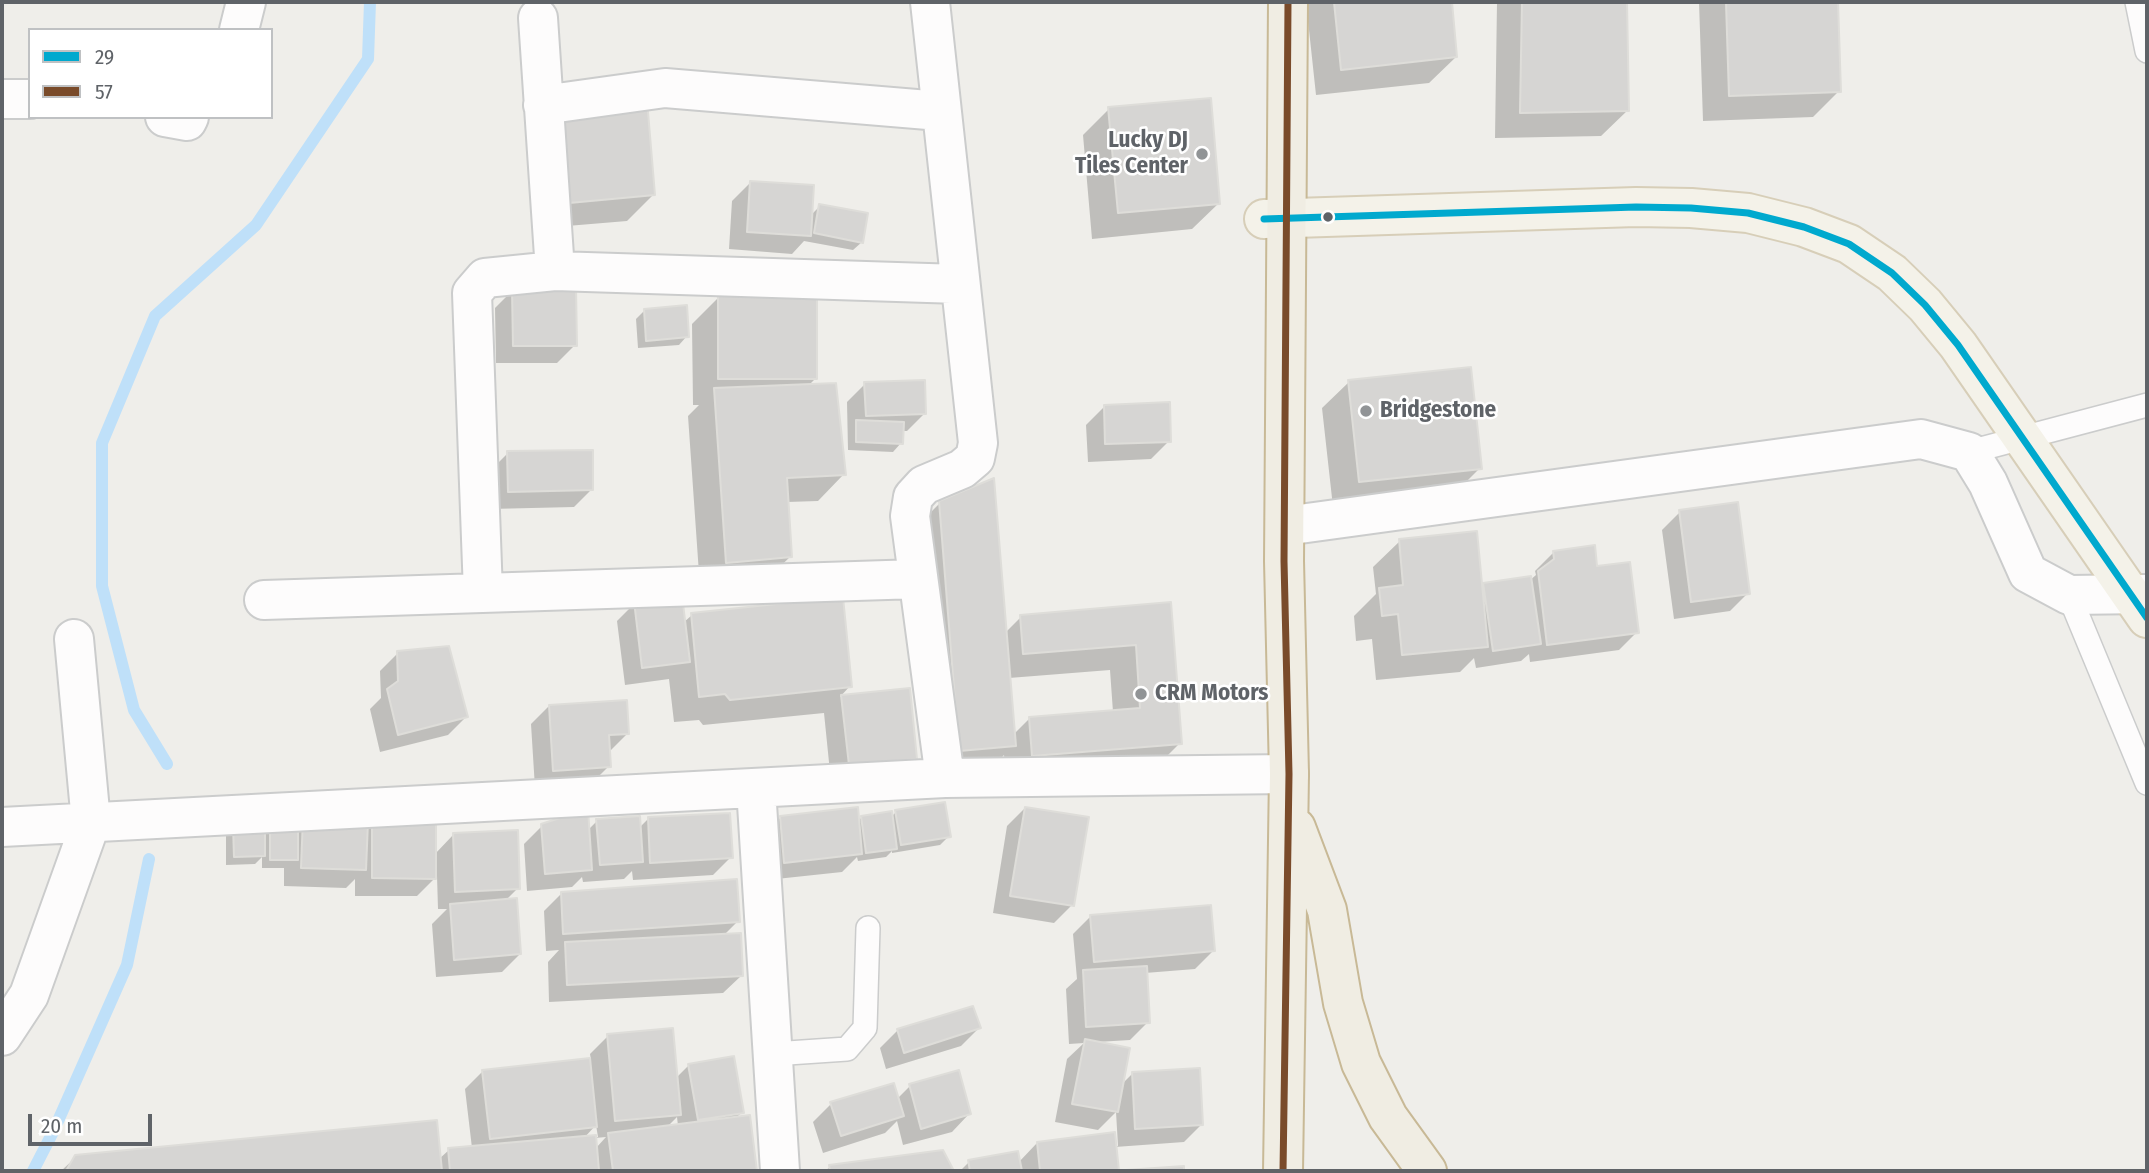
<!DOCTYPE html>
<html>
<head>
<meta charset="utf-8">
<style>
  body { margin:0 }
  #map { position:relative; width:2149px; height:1173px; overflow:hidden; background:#efeeea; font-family:"Fira Sans Condensed",sans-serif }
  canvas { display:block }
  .frame { position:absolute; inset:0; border:4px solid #5f6368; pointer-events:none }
  .legend { position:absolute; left:28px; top:28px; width:245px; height:91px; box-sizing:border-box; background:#fff; border:2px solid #bfc1c3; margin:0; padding:9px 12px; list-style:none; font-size:21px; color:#5f6368 }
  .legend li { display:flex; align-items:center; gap:14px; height:35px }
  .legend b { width:35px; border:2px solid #bfc1c3 }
  .scale { position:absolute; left:28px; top:1114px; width:124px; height:32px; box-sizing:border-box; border:4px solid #5f6368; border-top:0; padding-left:9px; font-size:21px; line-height:24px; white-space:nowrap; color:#5f6368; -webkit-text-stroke:5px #fff; paint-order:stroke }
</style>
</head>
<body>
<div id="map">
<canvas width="2149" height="1173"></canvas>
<div class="frame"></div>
<ul class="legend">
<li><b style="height:9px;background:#00a9ce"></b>29</li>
<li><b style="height:9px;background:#7a4b2a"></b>57</li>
</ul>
<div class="scale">20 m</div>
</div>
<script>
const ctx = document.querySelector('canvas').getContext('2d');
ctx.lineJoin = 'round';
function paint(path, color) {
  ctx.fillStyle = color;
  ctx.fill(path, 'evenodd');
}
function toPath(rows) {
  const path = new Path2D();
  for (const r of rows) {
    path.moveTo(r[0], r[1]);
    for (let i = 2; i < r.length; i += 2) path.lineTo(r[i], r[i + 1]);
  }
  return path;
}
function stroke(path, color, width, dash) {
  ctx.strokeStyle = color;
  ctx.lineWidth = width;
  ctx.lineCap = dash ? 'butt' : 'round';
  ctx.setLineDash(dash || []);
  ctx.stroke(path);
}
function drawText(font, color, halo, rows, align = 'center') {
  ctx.font = font + ' "Fira Sans Condensed",sans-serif';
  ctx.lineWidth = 5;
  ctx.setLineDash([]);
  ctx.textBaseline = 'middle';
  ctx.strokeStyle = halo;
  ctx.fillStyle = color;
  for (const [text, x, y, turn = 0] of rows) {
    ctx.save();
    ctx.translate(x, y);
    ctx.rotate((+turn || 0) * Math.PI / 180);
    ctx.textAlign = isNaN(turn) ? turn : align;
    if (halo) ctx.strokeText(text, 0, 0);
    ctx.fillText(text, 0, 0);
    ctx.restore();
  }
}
paint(toPath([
  [1306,2,1450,2,1456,57,1429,83,1316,95],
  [1497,2,1625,2,1628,110,1601,136,1495,138],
  [1699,2,1836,2,1839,91,1813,117,1703,121],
  [1109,109,1219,203,1192,229,1092,239,1083,135],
  [535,135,653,195,627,221,543,228],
  [750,183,811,215,820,206,862,242,853,250,804,241,792,254,729,249,732,201],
  [513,290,575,345,557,363,496,363,495,308],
  [719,297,816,378,808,386,844,474,818,501,787,502,791,556,764,582,700,588,688,416,699,405,693,405,692,324],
  [644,311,687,336,679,345,638,348,636,319],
  [1349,382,1480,468,1454,494,1333,507,1322,408],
  [865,384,925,413,907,431,902,431,901,443,893,452,848,450,847,402],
  [1104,407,1169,441,1151,459,1088,462,1086,425],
  [508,453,592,489,574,507,490,509,490,471],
  [940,503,1005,633,1021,617,1170,604,1180,743,1154,769,1007,782,1004,755,988,771,934,776,914,529],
  [1110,670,1113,712,1029,719,1013,735,1009,678],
  [1680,512,1748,593,1730,611,1674,619,1662,530],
  [1400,541,1481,588,1484,585,1529,581,1536,575,1535,571,1553,553,1596,568,1637,632,1619,650,1530,662,1529,654,1521,661,1476,668,1474,658,1460,672,1376,680,1372,639,1356,641,1354,616,1376,594,1373,567],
  [635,603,683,623,692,615,850,686,840,697,909,690,915,758,897,776,831,782,824,713,703,725,699,720,674,722,669,679,625,685,617,621],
  [398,653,466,717,448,735,380,752,370,709,381,698,380,671],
  [549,706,627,734,610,751,609,766,591,784,535,788,531,724],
  [1025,808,1072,905,1054,923,993,913,1007,826],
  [896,812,949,836,940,845,892,853,892,851,886,857,858,861,857,857,842,872,767,880,762,836,780,818,857,822,862,817,891,817],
  [648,819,731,857,713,875,633,880,632,871,624,879,583,882,582,877,572,887,527,891,524,844,542,826,587,831,597,821,639,828],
  [373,822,435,854,453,835,518,888,505,901,520,954,502,972,436,977,432,924,447,909,438,909,437,876,417,896,355,896,355,879,346,888,284,886,284,868,262,868,262,857,255,864,226,865,226,836,234,827,366,830],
  [562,893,738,921,723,936,741,976,723,993,549,1002,548,962,559,950,546,951,544,911],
  [1091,916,1213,951,1195,969,1145,973,1148,1022,1130,1040,1097,1042,1121,1085,1133,1073,1202,1124,1184,1142,1115,1147,1117,1171,960,1171,969,1162,1018,1163,1037,1143,1118,1146,1116,1112,1098,1130,1055,1122,1067,1059,1084,1043,1069,1044,1066,989,1077,979,1073,934],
  [979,1028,961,1046,886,1069,880,1048,898,1030],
  [608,1036,676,1078,689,1065,742,1112,735,1119,749,1117,755,1171,61,1171,76,1157,439,1159,449,1150,472,1148,465,1089,483,1071,591,1060,590,1054],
  [677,1117,678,1126,666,1128],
  [596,1125,598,1137,584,1138],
  [606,1137,596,1148,595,1138],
  [910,1086,969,1114,952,1132,903,1145,897,1121,885,1133,823,1153,813,1122,831,1104,897,1099],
  [942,1152,952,1171,825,1171,830,1167]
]), '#0003');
stroke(toPath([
  [167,764,134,710,102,586,102,443,155,316,256,225,368,59,370,2],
  [33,1171,54,1130,127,965,149,859]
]), '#bfe0f9', 12);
const building = toPath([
  [1334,2,1452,2,1457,57,1341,70,1334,2],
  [1522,2,1627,2,1629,111,1520,113,1522,2],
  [1726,2,1838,2,1841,92,1729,96,1726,2],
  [1211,98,1220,204,1118,213,1108,107,1211,98],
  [647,100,655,195,569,203,561,107,647,100],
  [750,181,814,185,811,236,747,232,750,181],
  [819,204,868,213,863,243,814,233,819,204],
  [576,287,577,346,513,346,512,288,576,287],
  [817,295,817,379,718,379,718,296,817,295],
  [687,305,689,337,646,341,644,309,687,305],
  [1471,367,1482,469,1359,482,1348,380,1471,367],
  [925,380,926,414,866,416,864,382,925,380],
  [836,383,846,475,787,478,792,557,726,563,714,388,836,383],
  [1170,402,1171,442,1105,444,1104,405,1170,402],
  [856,420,904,422,903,444,856,442,856,420],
  [593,450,593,490,508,492,507,451,593,450],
  [994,478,1016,746,959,751,939,501,994,478],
  [1738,502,1750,594,1691,602,1679,510,1738,502],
  [1477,531,1488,647,1402,655,1398,614,1382,616,1379,588,1403,585,1399,539,1477,531],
  [1595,545,1597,566,1630,562,1639,633,1547,645,1538,571,1554,559,1553,551,1595,545],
  [1531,576,1541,644,1493,651,1483,583,1531,576],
  [682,595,690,662,642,668,634,601,682,595],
  [843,597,852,687,730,700,725,694,699,697,691,613,843,597],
  [1171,602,1182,744,1032,756,1029,717,1140,708,1136,645,1023,654,1020,615,1171,602],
  [449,646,468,717,398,735,387,689,398,681,397,651,449,646],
  [910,688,917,759,849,765,841,695,910,688],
  [627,700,629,734,609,735,611,767,553,771,549,705,627,700],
  [945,802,951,837,901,845,895,810,945,802],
  [858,807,862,854,784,863,780,816,858,807],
  [1025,807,1089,817,1074,906,1010,896,1025,807],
  [588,809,592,870,545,874,541,824,588,809],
  [892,811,897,849,866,853,861,816,892,811],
  [730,813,733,858,650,863,648,817,730,813],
  [640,816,643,862,600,865,596,819,640,816],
  [303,818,368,821,366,870,301,868,303,818],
  [436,820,436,879,372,878,372,821,436,820],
  [270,822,298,822,298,860,270,860,270,822],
  [265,824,265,856,234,857,233,825,265,824],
  [518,830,520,889,455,892,453,833,518,830],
  [737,879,740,922,563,934,561,892,737,879],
  [517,898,521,954,454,960,450,904,517,898],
  [1211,905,1215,951,1094,962,1090,915,1211,905],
  [741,933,743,976,567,985,565,942,741,933],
  [1147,966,1150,1023,1086,1027,1083,970,1147,966],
  [973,1006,981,1028,904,1053,897,1029,973,1006],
  [673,1028,681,1115,615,1121,607,1034,673,1028],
  [1085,1039,1130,1048,1118,1112,1072,1104,1085,1039],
  [734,1056,744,1113,698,1120,688,1064,734,1056],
  [590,1058,597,1127,490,1139,482,1070,590,1058],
  [1200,1068,1203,1125,1135,1129,1132,1072,1200,1068],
  [959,1070,971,1114,921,1129,909,1084,959,1070],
  [894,1083,904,1116,841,1136,830,1102,894,1083],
  [750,1115,757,1171,613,1171,608,1133,750,1115],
  [437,1120,442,1171,66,1171,75,1155,437,1120],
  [1115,1132,1119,1171,1040,1171,1037,1142,1115,1132],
  [596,1135,599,1171,450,1171,448,1148,596,1135],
  [943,1150,954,1171,830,1171,829,1165,943,1150],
  [1018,1151,1022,1171,970,1171,968,1160,1018,1151],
  [1184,1166,1184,1171,1127,1171,1126,1170,1184,1166]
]);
paint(building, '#d6d5d3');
stroke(building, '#deddd9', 2);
const lane = toPath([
  [2137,2,2147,51],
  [1969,452,2147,405],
  [2069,595,2147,783],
  [773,1054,847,1049,865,1028,868,928]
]);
const street = toPath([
  [930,2,978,443,975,458,962,469,924,485,913,497,910,516,945,778],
  [538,18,555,271],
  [239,30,246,2],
  [2,99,30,99],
  [543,105,665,88,940,111],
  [165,117,187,121,189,117],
  [1285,526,1921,439,1969,452,1988,483,2028,573,2069,595,2147,594],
  [483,593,472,293,485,278,555,271,959,284],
  [264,600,918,579],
  [756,788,780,1171],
  [2,827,945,778,1289,774],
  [2,1036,29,995,91,822,74,639]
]);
const primary = toPath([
  [1264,219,1636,207,1691,208,1748,213,1804,227,1849,244,1892,273,1925,305,1958,345,2147,618]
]);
const highway = toPath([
  [1296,828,1327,910,1343,1003,1361,1063,1388,1117,1427,1171],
  [1283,1171,1289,774,1284,561,1288,2]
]);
stroke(lane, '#cbcccc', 26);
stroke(street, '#cbcccc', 42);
stroke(primary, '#d7ceb8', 42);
stroke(highway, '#c8b996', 42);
stroke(lane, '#fdfcfc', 23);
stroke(street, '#fdfcfc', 38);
stroke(primary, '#f4f2e9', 38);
stroke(highway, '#f0ede3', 38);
stroke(toPath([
  [1264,219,1636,207,1691,208,1748,213,1804,227,1849,244,1892,273,1925,305,1958,345,2147,618]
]), '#00a9ce', 7);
stroke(toPath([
  [1283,1171,1289,774,1284,561,1288,2]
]), '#7a4b2a', 7);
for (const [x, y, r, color] of [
  [1202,154,7,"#919496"],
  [1328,217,6,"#5f6368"],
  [1366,411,7,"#919496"],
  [1141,694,7,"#919496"]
]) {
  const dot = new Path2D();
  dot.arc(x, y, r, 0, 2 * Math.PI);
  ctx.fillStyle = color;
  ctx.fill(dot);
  stroke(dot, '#fff', 2.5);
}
drawText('bold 23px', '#5f6368', '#fff', [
  ["Lucky DJ",1188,141,"right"],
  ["Tiles Center",1188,167,"right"],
  ["Bridgestone",1380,411],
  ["CRM Motors",1155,694]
], 'left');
</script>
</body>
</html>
